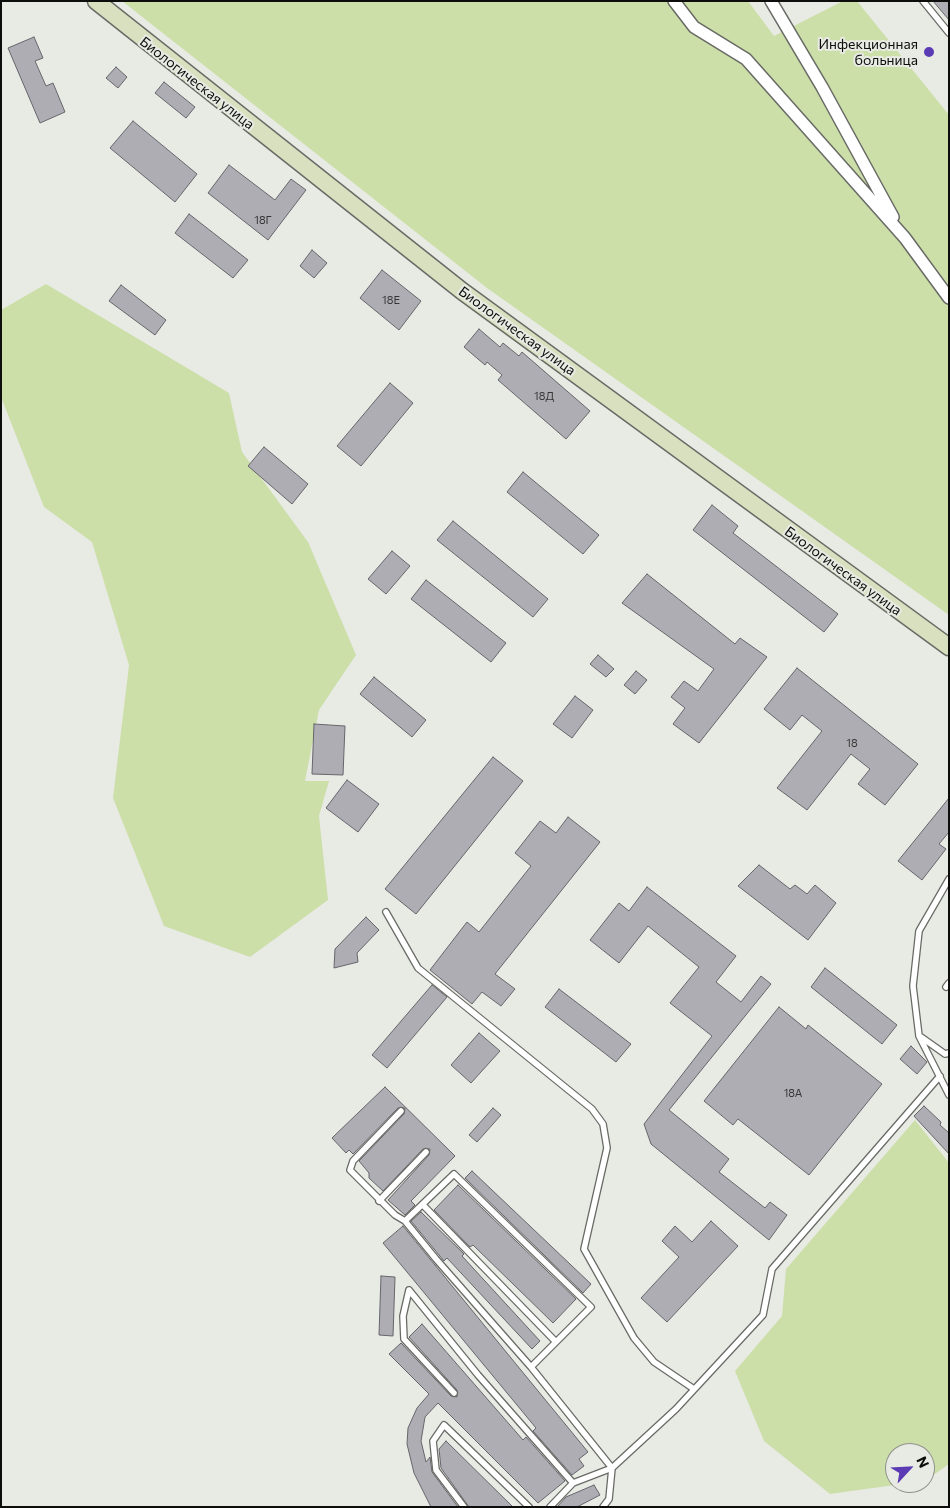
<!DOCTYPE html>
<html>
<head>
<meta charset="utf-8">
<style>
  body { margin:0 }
  #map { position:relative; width:950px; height:1508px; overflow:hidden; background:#e8eae4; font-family:Commissioner,sans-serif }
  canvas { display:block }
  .frame { position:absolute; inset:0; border:2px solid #0d0d0b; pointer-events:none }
  .north { position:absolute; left:885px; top:1443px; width:50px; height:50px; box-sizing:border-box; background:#e8eae4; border:1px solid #90928d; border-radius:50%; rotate:65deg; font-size:14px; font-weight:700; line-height:20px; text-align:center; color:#0d0d0b }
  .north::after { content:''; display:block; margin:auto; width:18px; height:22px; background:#5b3bb4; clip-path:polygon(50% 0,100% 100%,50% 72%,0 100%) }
</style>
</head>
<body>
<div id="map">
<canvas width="950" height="1508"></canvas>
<div class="frame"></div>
<div class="north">N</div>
</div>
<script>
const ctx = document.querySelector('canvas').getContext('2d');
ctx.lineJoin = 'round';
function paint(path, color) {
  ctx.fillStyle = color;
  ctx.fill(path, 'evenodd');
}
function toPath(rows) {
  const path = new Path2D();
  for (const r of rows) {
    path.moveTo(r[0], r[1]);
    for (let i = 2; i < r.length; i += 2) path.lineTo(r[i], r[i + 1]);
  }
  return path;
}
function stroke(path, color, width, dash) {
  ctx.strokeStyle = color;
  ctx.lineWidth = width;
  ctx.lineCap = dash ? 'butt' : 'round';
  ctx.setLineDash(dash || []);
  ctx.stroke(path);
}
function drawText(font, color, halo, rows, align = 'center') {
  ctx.font = font + ' Commissioner,sans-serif';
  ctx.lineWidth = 4;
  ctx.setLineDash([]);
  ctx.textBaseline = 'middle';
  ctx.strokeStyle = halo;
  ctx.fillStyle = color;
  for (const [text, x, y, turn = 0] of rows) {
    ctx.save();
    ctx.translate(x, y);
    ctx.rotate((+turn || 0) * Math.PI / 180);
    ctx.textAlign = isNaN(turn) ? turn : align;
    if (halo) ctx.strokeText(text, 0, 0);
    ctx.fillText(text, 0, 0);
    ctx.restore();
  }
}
paint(toPath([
  [122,1,748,1,774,36,843,1,857,1,949,115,949,615,487,288],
  [46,284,229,393,242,452,308,542,356,655,319,710,305,781,329,781,319,816,328,900,250,957,164,926,113,798,129,665,92,542,44,507,1,397,1,310],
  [915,1120,949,1163,949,1464,925,1481,925,1453,895,1453,895,1483,909,1483,830,1494,764,1441,735,1371,782,1316,786,1269]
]), '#cddfa9');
const building = toPath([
  [933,1,949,1,949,20,933,1],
  [34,37,43,58,35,61,46,86,53,83,65,112,40,123,8,48,34,37],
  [116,67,127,77,118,88,106,78,116,67],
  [164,82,195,107,186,118,155,93,164,82],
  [133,121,197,174,175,202,110,148,133,121],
  [229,165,275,200,291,179,306,190,268,240,208,193,229,165],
  [189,214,248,260,233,278,175,233,189,214],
  [312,250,327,263,314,278,300,266,312,250],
  [382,270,421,301,399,330,360,298,382,270],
  [121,285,166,320,155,335,109,301,121,285],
  [479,329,500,347,503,343,519,356,522,352,590,411,566,439,498,380,502,375,487,362,485,365,464,347,479,329],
  [390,383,413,403,361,466,337,446,390,383],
  [264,447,308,484,292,504,248,466,264,447],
  [523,472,599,535,583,554,507,492,523,472],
  [712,505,738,526,733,533,838,614,824,632,693,530,712,505],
  [453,521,548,599,533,617,437,540,453,521],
  [392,551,410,566,386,594,368,579,392,551],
  [647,574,735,644,740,638,767,657,699,743,673,724,685,708,671,697,684,681,698,691,714,669,622,603,647,574],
  [426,580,506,643,491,662,411,599,426,580],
  [598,655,614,669,606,677,590,664,598,655],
  [797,668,918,764,885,805,858,784,870,769,851,754,807,810,777,788,822,731,802,715,790,730,764,709,797,668],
  [636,671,647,680,635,694,624,685,636,671],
  [374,677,426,720,412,737,360,694,374,677],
  [575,696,593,710,572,738,553,724,575,696],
  [314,724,345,726,343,775,312,774,314,724],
  [493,757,523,781,416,914,385,889,493,757],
  [347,780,379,804,358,832,326,808,347,780],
  [949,798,949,832,939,844,946,849,922,880,898,861,949,798],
  [568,817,600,842,495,974,515,989,501,1006,482,992,472,1004,430,970,467,922,479,932,531,866,515,853,540,821,556,833,568,817],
  [759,865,790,889,795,885,807,894,815,885,836,903,808,940,738,886,759,865],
  [647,887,736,956,716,982,741,1002,761,976,771,984,669,1110,729,1159,719,1172,765,1208,770,1202,787,1215,769,1240,651,1144,644,1124,712,1036,670,1003,699,967,648,926,619,963,590,940,619,903,629,911,647,887],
  [366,917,379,930,357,953,358,962,334,968,335,949,366,917],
  [825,968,897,1025,882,1044,811,987,825,968],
  [432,985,447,997,387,1068,372,1055,432,985],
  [559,989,631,1044,616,1062,545,1007,559,989],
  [779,1007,806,1029,808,1025,882,1084,809,1175,738,1119,733,1125,704,1101,779,1007],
  [479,1033,500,1051,471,1083,451,1065,479,1033],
  [911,1046,927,1062,917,1074,900,1059,911,1046],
  [385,1087,455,1156,411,1201,415,1205,405,1215,388,1200,429,1155,430,1149,423,1149,383,1191,369,1178,369,1173,359,1161,404,1114,405,1108,398,1108,353,1154,349,1150,346,1153,332,1138,385,1087],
  [924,1106,941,1122,940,1125,949,1133,949,1154,914,1116,924,1106],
  [493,1108,501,1115,477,1142,469,1135,493,1108],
  [472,1171,591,1284,583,1293,465,1178,472,1171],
  [458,1185,576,1299,553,1323,473,1245,470,1247,434,1210,458,1185],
  [421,1212,464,1254,462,1256,540,1341,532,1349,447,1258,444,1261,411,1221,421,1212],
  [711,1221,738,1246,667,1322,641,1298,679,1257,662,1241,675,1226,692,1242,711,1221],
  [403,1226,588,1452,579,1459,584,1466,572,1475,533,1431,536,1428,383,1243,403,1226],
  [381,1276,395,1277,393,1336,379,1335,381,1276],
  [422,1324,523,1440,526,1437,565,1481,538,1503,438,1403,425,1417,421,1441,426,1462,430,1457,432,1472,458,1507,431,1507,414,1473,407,1444,408,1428,417,1408,429,1394,389,1354,401,1343,451,1396,457,1397,457,1390,409,1337,422,1324],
  [446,1441,513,1507,469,1507,441,1468,439,1449,446,1441],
  [594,1485,600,1495,577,1507,557,1507,566,1497,594,1485]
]);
paint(building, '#adadb3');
stroke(building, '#66656b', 1);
const lane = toPath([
  [923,1,949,33],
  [949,879,919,931,913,986,919,1036,949,1095],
  [386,912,418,968,592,1109,603,1124,607,1148,584,1249,634,1338,654,1362,694,1389],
  [946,987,949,983],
  [921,1037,945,1054,949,1053],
  [401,1111,353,1161,350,1170,395,1215,405,1221,436,1259,531,1367,612,1468,609,1499,603,1507],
  [379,1201,426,1152],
  [423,1205,556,1342],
  [405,1221,454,1174,591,1307,531,1367],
  [454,1393,404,1339,403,1316,409,1290,478,1375,573,1483],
  [464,1507,436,1470,433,1441,444,1425,529,1507],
  [550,1507,573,1483,612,1468,676,1409,763,1315,772,1269,940,1076]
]);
const street = toPath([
  [674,1,694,27,746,59,905,238,949,298],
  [771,1,822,87,893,217]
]);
const secondary = toPath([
  [96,1,462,291,949,647]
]);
stroke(lane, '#686a65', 8);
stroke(street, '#686a65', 14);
stroke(secondary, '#686a65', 19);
stroke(lane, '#fff', 5.5);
stroke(street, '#fff', 11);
stroke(secondary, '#d8e0bf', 16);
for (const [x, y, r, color] of [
  [929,52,6,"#5b3bb4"]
]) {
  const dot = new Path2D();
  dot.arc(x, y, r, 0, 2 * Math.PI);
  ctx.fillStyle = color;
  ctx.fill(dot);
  stroke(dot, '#e8eae4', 2);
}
drawText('11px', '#353535', null, [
  ["18Г",263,220],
  ["18Е",391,300],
  ["18Д",544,396],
  ["18",852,743],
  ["18А",793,1093]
]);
drawText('14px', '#0d0d0b', '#e8eae4', [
  ["Инфекционная",918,44],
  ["больница",918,60]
], 'right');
drawText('14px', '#0d0d0b', '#e8eae4', [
  ["Биологическая улица",197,83,38],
  ["Биологическая улица",517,331,36],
  ["Биологическая улица",843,571,36]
]);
</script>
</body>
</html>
